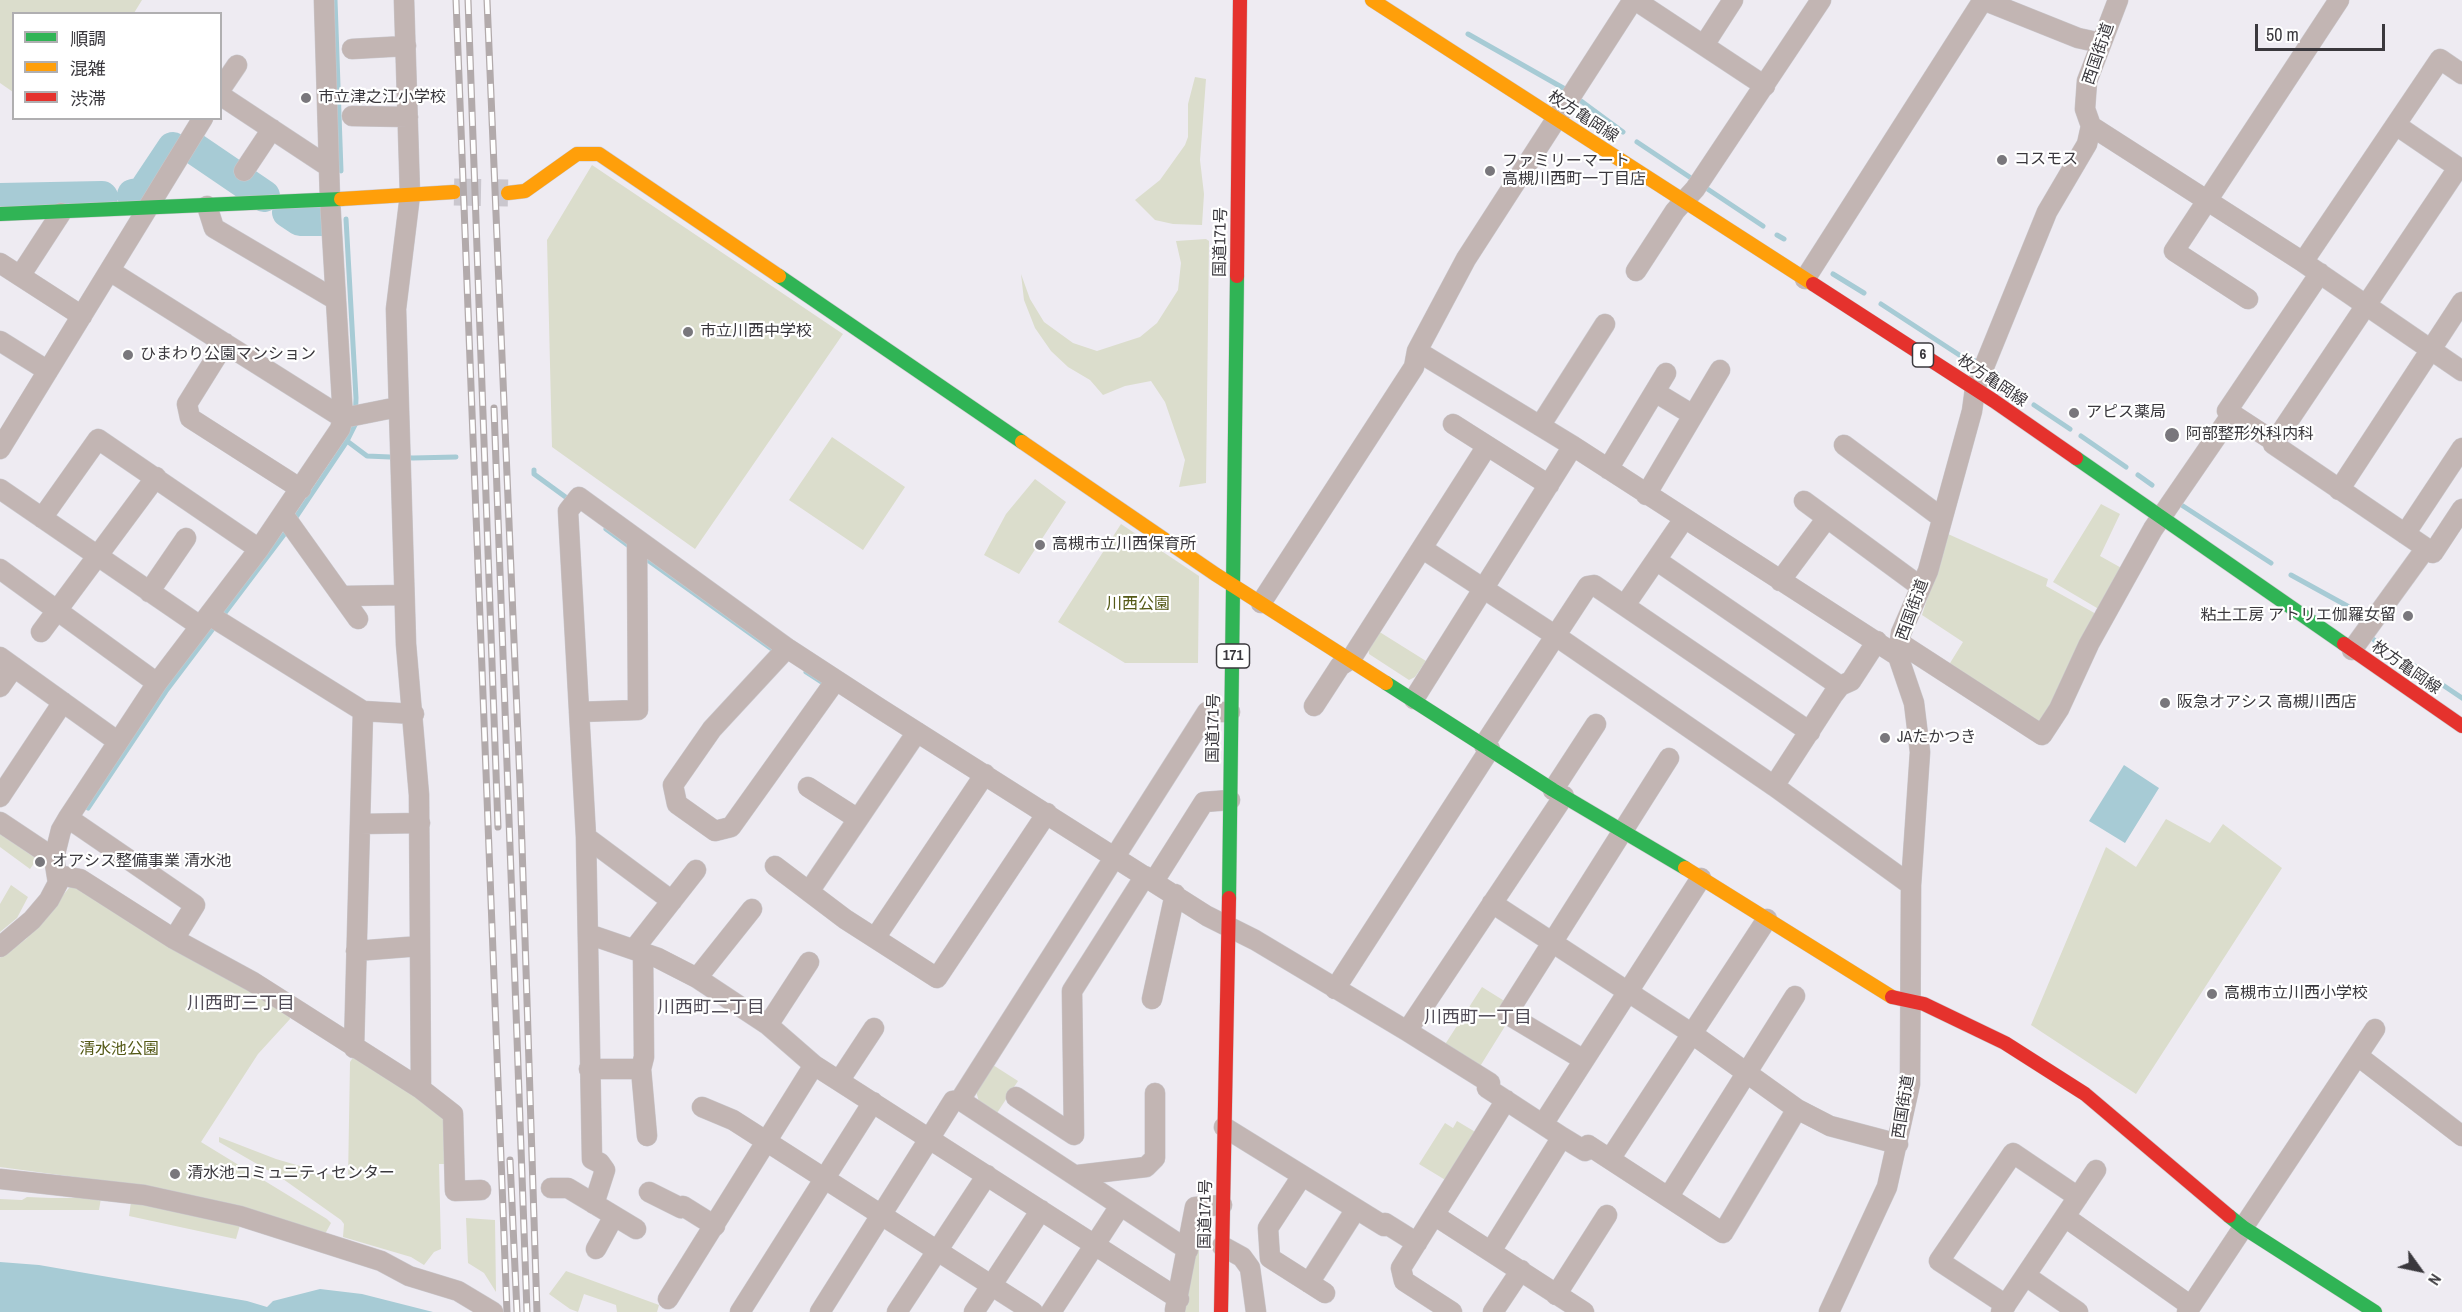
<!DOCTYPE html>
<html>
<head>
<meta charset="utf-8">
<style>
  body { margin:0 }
  #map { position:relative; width:2462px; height:1312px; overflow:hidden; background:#eeebf2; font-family:"Archivo Narrow","Noto Sans JP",sans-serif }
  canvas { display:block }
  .legend { position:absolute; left:12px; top:12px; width:210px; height:108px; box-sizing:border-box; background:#fff; border:2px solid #b0afb1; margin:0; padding:8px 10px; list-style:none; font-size:18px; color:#3a383d }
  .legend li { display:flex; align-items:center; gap:12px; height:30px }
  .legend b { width:30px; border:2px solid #b0afb1 }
  .north { position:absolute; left:2390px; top:1240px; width:60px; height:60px; -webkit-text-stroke:4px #fff; paint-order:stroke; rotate:123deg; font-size:16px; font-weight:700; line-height:24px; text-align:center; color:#3a383d }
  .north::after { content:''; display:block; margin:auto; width:21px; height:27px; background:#3a383d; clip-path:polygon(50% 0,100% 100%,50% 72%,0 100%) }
  .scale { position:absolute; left:2255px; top:24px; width:130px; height:27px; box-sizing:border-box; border:3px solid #3a383d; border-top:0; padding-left:8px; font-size:18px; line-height:21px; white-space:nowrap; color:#3a383d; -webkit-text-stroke:4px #fff; paint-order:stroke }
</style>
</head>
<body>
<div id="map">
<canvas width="2462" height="1312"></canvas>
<ul class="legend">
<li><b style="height:8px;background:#30b455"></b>順調</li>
<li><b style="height:8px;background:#ff9f0a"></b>混雑</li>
<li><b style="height:8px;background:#e5322d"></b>渋滞</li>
</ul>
<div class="north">N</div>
<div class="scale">50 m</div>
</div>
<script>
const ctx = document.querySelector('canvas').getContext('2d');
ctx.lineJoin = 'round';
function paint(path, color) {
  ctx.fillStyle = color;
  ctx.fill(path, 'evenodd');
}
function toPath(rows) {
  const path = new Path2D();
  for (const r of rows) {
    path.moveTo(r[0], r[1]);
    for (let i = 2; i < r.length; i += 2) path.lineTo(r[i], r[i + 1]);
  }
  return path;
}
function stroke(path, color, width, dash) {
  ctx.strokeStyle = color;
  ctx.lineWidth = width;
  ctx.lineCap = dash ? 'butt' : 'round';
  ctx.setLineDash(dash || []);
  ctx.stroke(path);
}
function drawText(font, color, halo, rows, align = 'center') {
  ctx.font = font + ' "Archivo Narrow","Noto Sans JP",sans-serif';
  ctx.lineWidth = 4.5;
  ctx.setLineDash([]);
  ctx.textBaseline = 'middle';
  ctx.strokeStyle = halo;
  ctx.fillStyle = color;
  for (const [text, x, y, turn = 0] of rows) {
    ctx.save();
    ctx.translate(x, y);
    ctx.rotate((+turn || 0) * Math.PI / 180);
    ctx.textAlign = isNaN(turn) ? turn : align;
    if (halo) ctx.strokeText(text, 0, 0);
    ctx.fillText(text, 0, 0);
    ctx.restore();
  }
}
paint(toPath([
  [0,0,142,0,134,13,14,14,13,92,0,83],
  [1195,77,1206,79,1200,160,1204,194,1202,225,1173,224,1155,220,1135,200,1160,180,1185,145,1188,137,1188,104],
  [592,165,843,334,695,549,552,447,547,240],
  [1206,239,1209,241,1206,483,1179,487,1185,460,1165,402,1151,381,1125,386,1103,395,1090,380,1068,367,1051,351,1035,328,1024,300,1021,274,1030,299,1044,322,1073,343,1097,351,1140,337,1157,323,1178,290,1181,263,1176,241],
  [832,437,905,487,863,550,789,500],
  [1035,479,1066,502,1019,574,984,555,1006,514],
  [2101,504,2120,514,2100,556,2125,570,2102,611,2053,582],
  [1121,524,1199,576,1198,663,1125,663,1058,622],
  [1948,534,2048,579,2046,586,2098,615,2041,728,1947,668,1963,642,1922,615],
  [1378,631,1426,661,1415,677,1409,680,1369,654,1368,646],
  [2166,819,2210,843,2223,824,2282,868,2136,1094,2031,1025,2106,847,2136,867],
  [0,834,37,859,30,869,0,847],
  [11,885,28,897,17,918,0,932,0,904],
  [77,886,289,1012,290,1019,258,1054,201,1142,327,1219,331,1223,325,1234,247,1209,164,1189,0,1167,0,958,26,939,69,888],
  [1482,987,1506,1002,1497,1016,1507,1023,1479,1068,1444,1046],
  [354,1056,446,1115,448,1164,439,1164,441,1249,434,1252,424,1265,411,1257,343,1237,344,1224,341,1220,283,1179,219,1142,219,1137,276,1159,348,1180,350,1062],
  [993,1065,1018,1081,997,1113,979,1102,976,1091],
  [1457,1121,1477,1133,1447,1181,1419,1164,1445,1123,1453,1128],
  [27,1197,51,1198,101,1198,99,1210,0,1210,0,1199,22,1200],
  [131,1202,240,1225,236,1239,231,1238,129,1216],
  [466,1218,495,1220,496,1292,484,1273,468,1263],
  [1199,1233,1199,1312,1184,1312],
  [566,1271,659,1305,657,1312,617,1312,616,1305,584,1294,578,1312,570,1309,549,1294]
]), '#dbddcc');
paint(toPath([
  [2124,765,2159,788,2125,843,2089,821],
  [0,1262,39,1265,247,1301,267,1307,273,1301,320,1289,362,1294,433,1312,0,1312]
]), '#a7cbd5');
stroke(toPath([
  [335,0,341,171],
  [1468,34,1565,89],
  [1581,101,1623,132],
  [1637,142,1694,180],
  [1703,186,1763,226],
  [1777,235,1784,239],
  [1833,274,1864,293],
  [1881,304,1967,360,1977,361],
  [1997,374,2000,382,2023,398],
  [2034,405,2070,429],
  [2081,436,2126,467],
  [347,441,367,456,413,458,456,457],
  [534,470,534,474,571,501],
  [2138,475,2152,485],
  [2183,506,2271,563],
  [294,520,347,441,355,425,356,398,346,219],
  [606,529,633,549],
  [642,556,776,652],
  [2291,575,2351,608,2361,623],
  [2370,637,2384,647],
  [2413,665,2462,698],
  [806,672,826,685],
  [88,808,166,691,289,528]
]), '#a7cbd5', 5);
stroke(toPath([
  [192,147,264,196],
  [133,195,143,193,173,148],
  [0,199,102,197],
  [288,212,300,220,325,220]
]), '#a7cbd5', 32);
stroke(toPath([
  [454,192,508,193]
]), '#cac7ce', 27, [27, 14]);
const street = toPath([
  [404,0,410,195,396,309,406,644,419,795,421,1089],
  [1635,0,1765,86],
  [1983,0,2078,38,2101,43],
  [1704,45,1733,0],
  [352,49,406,46],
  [220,90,237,65],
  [220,95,329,167],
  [352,116,408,117],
  [2396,125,2462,170],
  [2091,126,2303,262,2462,371],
  [244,171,272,129],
  [207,206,214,228,336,300],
  [2303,262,2440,59,2462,74],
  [0,263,82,316],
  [110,271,343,418,398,407],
  [1636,271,1675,211,1695,189,1821,0],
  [20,276,61,213],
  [1805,279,1983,0],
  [2248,299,2174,251,2339,0],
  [0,341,48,371],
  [225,343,187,404,190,418,301,489],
  [1417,351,1573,446,1898,656],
  [1655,392,1693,415],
  [2232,414,2275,442],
  [1453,424,1549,485],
  [1540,426,1605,324],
  [1844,445,1942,518],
  [0,449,203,118],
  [1608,469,1666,373],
  [0,489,200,626],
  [2339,490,2462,302],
  [1646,495,1720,370],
  [1804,501,1921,587],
  [283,514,358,619],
  [42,518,98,439,259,549],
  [2405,534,2462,448],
  [2426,548,2433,553,2462,509],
  [1423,549,1556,636,1774,786,1911,885],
  [1656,560,1840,686],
  [0,569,157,683],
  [1780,581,1827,518],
  [149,592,186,538],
  [343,596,404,595],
  [1261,603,1414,367,1417,351,1466,259,1633,0],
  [1625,605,1684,519],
  [209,615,363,711,354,1048],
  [41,632,156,477],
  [1900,643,2042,735,2059,709,2089,644,2153,529,2232,414,2227,411,2320,273],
  [787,648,712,729,673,785,677,804,715,831,731,827,836,680],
  [2352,650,2426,548,2273,444,2458,168],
  [0,657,117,741],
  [0,687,14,667],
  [1414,699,1573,446],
  [1314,706,1340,666,1351,659,1487,446],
  [363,711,414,714],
  [579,712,638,710,637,540],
  [1484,745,1588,586,1594,585,1810,732],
  [1774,786,1833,695,1840,686,1851,681,1877,641],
  [808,787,858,819],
  [1553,790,1596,724],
  [0,797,63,702],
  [68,818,195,905,174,939],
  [0,822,54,858],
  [360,824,420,823],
  [586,837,672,901],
  [775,866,845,919,937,978,1047,813],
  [58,875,80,879,174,939,253,982,421,1089,453,1114,455,1191,481,1190],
  [1154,881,1204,802,1230,800],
  [810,890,917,732],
  [1492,903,1691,1033,1797,1109,1830,1126,1898,1144],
  [588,934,658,958,697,978,768,1025,814,1065,668,1299],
  [875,938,985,774],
  [0,947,32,920,49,900,58,883,54,858,61,830,68,818,157,683,259,549,340,429,343,418,330,200,324,0],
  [634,949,696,870],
  [356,951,420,946],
  [643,953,644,1057,641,1069,647,1136],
  [697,978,752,909],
  [1335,989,1490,749],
  [1152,999,1175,894],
  [768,1025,809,962],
  [1407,1031,1564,796],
  [2358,1056,2462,1136],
  [1584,1060,1507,1014,1669,758],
  [814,1065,1179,1299],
  [589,1069,641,1069],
  [839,1081,874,1028],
  [1016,1097,1074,1135,1072,991,1145,876],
  [960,1100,1207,712,1230,712],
  [702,1107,733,1120,1033,1312],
  [1543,1124,1701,878],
  [1224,1127,1384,1226,1385,1223,1417,1243],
  [1610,1159,1767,919],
  [1078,1175,1146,1167,1155,1158,1155,1093],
  [1302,1176,1268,1228,1270,1258,1325,1293],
  [0,1179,144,1195,240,1216,381,1261,409,1276,458,1291,493,1312],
  [551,1188,568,1188,636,1229],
  [649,1192,681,1208,683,1206,715,1226],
  [1669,1196,1795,996],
  [594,1204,605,1170,600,1163,592,1159,586,837,568,511,579,497,787,648,879,708,1207,916,1255,940,1407,1031,1490,1083,1487,1088,1562,1137,1585,1151,1588,1145,1723,1233,1797,1109],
  [1434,1215,1584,1312],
  [2065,1217,2191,1306],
  [1222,1246,1242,1257,1250,1268,1256,1312],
  [596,1249,614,1216],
  [1491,1251,1562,1137],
  [2026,1276,2078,1312],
  [1309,1283,1356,1209],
  [1556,1295,1607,1215],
  [2006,1305,1939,1261,2013,1153,2078,1197],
  [1175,1310,1195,1207,1222,1205],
  [740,1312,873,1102],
  [820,1312,953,1101,960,1100,1188,1250],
  [897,1312,987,1175],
  [974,1312,1041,1210],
  [1051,1312,1120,1206],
  [1452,1312,1404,1281,1401,1268,1506,1100],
  [1493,1312,1521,1270],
  [1829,1312,1887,1187,1910,1084,1911,885,1920,752,1914,703,1898,656,1901,633,1928,571,1972,411,1975,389,2047,212,2087,144,2091,126,2085,109,2087,81,2118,0],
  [2001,1312,2096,1170],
  [2187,1312,2375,1029]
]);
const fast = toPath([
  [0,214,341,199],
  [779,276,1022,442],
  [2076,458,2344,644],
  [1386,683,1553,790,1685,868],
  [1229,898,1237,276],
  [2229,1216,2244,1228,2375,1312]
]);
const slow = toPath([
  [1372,0,1813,284],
  [508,193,525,191,577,154,599,154,779,276],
  [341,199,454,192],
  [1022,442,1215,574,1386,683],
  [1685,868,1892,997]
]);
const jam = toPath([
  [1237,276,1240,0],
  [1813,284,1994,401,2076,458],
  [2344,644,2462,726],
  [1892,997,1924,1004,2005,1043,2085,1094,2229,1216],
  [1221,1312,1229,898]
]);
stroke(street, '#cac8cd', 21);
stroke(fast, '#cac8cd', 15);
stroke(slow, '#cac8cd', 15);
stroke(jam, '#cac8cd', 15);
stroke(street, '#c2b5b3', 20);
stroke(fast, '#30b455', 14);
stroke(slow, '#ff9f0a', 14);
stroke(jam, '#e5322d', 14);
const rail = toPath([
  [456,0,507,1312],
  [468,0,498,827],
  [487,0,520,783,537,1312],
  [494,408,527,1312],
  [510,1160,517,1312]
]);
stroke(rail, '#b2aaab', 7);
stroke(rail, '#fff', 4.5, [14]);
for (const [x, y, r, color] of [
  [306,98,6,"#79777c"],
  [2002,160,6,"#79777c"],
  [1490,171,6,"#79777c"],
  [688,332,6,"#79777c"],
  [128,355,6,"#79777c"],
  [2074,413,6,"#79777c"],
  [2172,435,8,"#79777c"],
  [1040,545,6,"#79777c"],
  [2408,616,6,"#79777c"],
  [2165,703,6,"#79777c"],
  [1885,738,6,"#79777c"],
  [40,862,6,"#79777c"],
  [2212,994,6,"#79777c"],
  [175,1174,6,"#79777c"]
]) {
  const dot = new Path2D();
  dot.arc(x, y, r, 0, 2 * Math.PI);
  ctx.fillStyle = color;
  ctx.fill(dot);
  stroke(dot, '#fff', 2);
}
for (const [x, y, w] of [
  [1923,355,21],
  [1233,656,33]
]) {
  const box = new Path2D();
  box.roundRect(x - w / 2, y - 12, w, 24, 4.5);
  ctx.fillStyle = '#fff';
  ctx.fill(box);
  stroke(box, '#3a383d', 1.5);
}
drawText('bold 15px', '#3a383d', null, [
  ["6",1923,355],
  ["171",1233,656]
]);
drawText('16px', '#3a383d', '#fff', [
  ["西国街道",2099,54,-71],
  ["枚方亀岡線",1583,117,33],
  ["国道171号",1221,242,-89],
  ["枚方亀岡線",1992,381,34],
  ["西国街道",1913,610,-70],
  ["枚方亀岡線",2406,668,35],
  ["国道171号",1214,728,-89],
  ["西国街道",1904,1107,-81],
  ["国道171号",1206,1214,-89]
]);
drawText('16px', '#3a383d', '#fff', [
  ["市立津之江小学校",318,98],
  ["コスモス",2014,160],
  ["ファミリーマート",1502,162],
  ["高槻川西町一丁目店",1502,180],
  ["市立川西中学校",700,332],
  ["ひまわり公園マンション",140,355],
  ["アピス薬局",2086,413],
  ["阿部整形外科内科",2186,435],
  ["高槻市立川西保育所",1052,545],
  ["粘土工房 アトリエ伽羅女留",2396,616,"right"],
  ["阪急オアシス 高槻川西店",2177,703],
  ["JAたかつき",1897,738],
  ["オアシス整備事業 清水池",52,862],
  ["高槻市立川西小学校",2224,994],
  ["清水池コミュニティセンター",187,1174]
], 'left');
drawText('16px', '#545916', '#fff', [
  ["川西公園",1138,605],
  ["清水池公園",119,1050]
]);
drawText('18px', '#514c57', '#fff', [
  ["川西町三丁目",241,1004],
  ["川西町二丁目",711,1008],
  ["川西町一丁目",1478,1018]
]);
</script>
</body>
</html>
